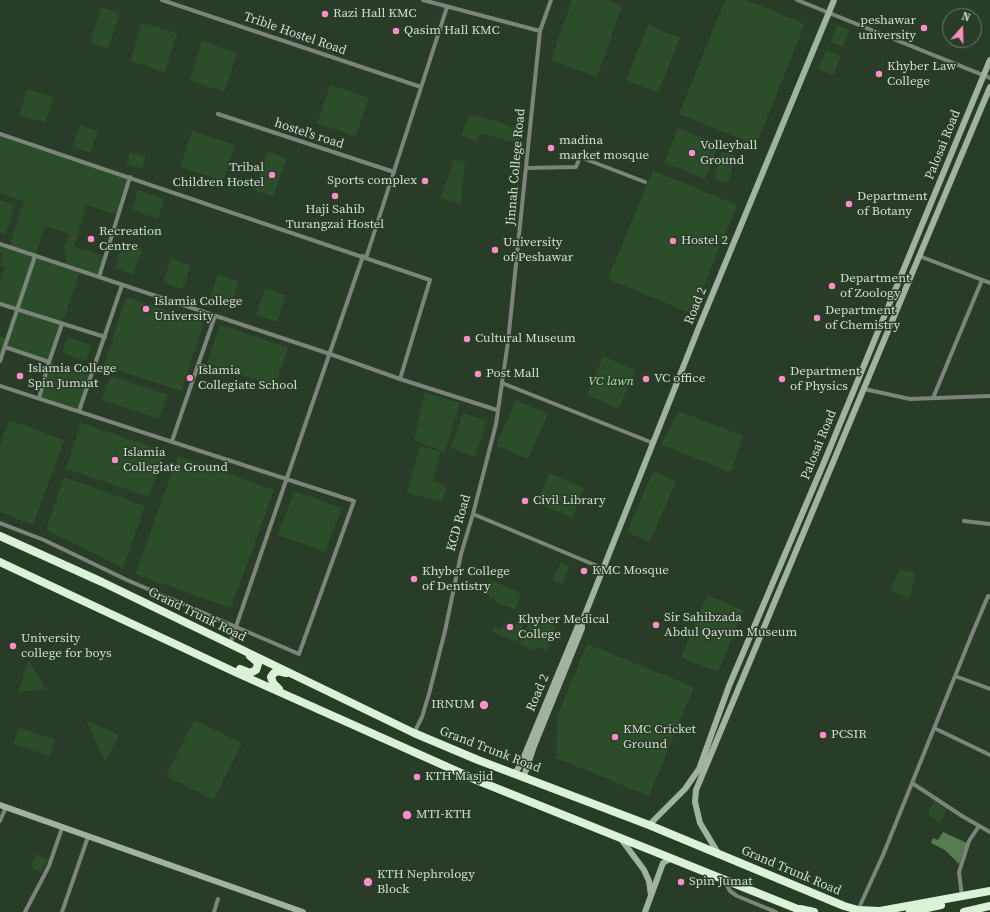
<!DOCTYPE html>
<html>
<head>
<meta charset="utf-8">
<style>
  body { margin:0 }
  #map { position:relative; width:990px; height:912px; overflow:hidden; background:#283c27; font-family:"Source Serif 4",serif }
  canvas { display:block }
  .north { position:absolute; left:942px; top:8px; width:40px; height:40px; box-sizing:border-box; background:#283c27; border:1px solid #6c7c6b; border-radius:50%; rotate:20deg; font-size:11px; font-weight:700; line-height:16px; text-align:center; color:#d1ddd0 }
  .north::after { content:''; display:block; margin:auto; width:14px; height:18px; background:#fa8fc7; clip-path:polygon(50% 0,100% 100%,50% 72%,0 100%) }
</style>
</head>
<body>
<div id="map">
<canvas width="990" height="912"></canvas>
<div class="north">N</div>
</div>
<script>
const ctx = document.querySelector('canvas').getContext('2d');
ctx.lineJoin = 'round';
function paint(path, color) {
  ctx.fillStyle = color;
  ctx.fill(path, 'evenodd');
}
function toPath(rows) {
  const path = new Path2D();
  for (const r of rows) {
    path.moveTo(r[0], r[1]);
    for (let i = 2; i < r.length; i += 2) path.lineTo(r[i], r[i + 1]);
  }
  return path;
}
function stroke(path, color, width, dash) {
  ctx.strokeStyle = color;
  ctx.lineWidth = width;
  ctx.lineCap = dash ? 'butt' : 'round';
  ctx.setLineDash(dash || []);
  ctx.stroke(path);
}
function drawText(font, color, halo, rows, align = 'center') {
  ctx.font = font + ' "Source Serif 4",serif';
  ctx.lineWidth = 3;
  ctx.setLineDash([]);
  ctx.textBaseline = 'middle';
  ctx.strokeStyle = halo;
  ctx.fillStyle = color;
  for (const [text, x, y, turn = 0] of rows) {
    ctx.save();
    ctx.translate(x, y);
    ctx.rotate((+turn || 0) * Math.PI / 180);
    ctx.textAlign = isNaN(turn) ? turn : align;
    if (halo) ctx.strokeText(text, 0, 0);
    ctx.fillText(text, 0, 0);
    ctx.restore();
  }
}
paint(toPath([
  [572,0,605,0,622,6,597,77,551,60],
  [725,0,746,0,805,24,756,145,679,114],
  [101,7,119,13,108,49,90,43],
  [142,23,177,33,165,72,130,61],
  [648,25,680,38,658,93,626,80],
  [837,25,850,30,843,47,830,42],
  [202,41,237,53,224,92,190,80],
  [826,50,841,56,833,75,818,69],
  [330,85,369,98,356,136,317,124],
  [27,89,53,97,45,123,19,115],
  [469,115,476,115,522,130,519,144,483,134,479,135,477,142,461,136],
  [80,125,98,131,90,153,73,147],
  [678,128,719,144,705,179,664,163],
  [192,131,235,145,223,181,180,167],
  [0,134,130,177,118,215,86,205,74,247,105,256,99,277,80,271,49,362,91,376,79,411,39,398,49,362,4,347,0,358,0,336,6,338,16,308,0,303,0,282,5,267,0,265,3,253,0,252,0,244,9,247,24,201,0,193],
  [45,226,70,234,64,246,67,266,35,256],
  [130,152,146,157,142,169,126,164],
  [268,152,287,159,273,197,254,190],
  [722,152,736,156,728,183,714,179],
  [454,159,465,162,461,204,441,198],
  [653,170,737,205,692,314,608,279],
  [138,190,164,199,158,219,132,210],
  [0,200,15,205,5,235,0,233],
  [123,243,142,249,133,275,115,268],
  [171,258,191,265,183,289,163,282],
  [218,274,239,281,231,306,209,299],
  [265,288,286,295,277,322,256,315],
  [126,297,204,323,181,391,104,366],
  [220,325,288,348,275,386,207,363],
  [68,337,91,345,86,361,62,353],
  [603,356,635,370,619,409,587,395],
  [110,376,167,395,159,419,102,400],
  [425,392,460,403,445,452,414,440],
  [516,400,548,414,528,459,496,446],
  [679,411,743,436,731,472,661,445],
  [463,413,487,421,475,457,451,448],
  [9,420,64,440,33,525,0,512,0,445],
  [81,423,165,451,149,497,66,469],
  [420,446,440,452,432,481,447,486,442,502,407,492],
  [178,456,274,490,231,608,135,574],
  [653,471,676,481,650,542,627,532],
  [549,473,584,488,572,518,537,503],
  [64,477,145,506,123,568,46,530],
  [294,491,342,508,325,552,278,535],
  [561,562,570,566,562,584,553,580],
  [900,569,915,573,910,598,890,591],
  [490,580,521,593,515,610,494,601,495,598,484,593],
  [707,595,744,610,718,672,681,657],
  [531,616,556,626,547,651,540,647,533,650,520,644],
  [518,619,525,621,517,642,492,632,494,626,501,629,504,623,515,627],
  [587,644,694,687,649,796,556,758,557,717],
  [29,660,46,689,18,692],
  [86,720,119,735,105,762],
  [194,720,242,743,214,800,166,776],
  [19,728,55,740,50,756,13,744],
  [934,801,947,810,940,823,927,814],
  [36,854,48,860,41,872,31,867]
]), '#2c4d29');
paint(toPath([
  [943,832,967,843,959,864,945,850,931,843,933,838,938,840]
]), '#557d51');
stroke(toPath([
  [162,0,421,87],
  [423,0,540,31],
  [797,0,990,78],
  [218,114,394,172],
  [0,134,430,280,400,379],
  [526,168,576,167,580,157,645,182],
  [0,244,330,354,400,379,497,410],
  [919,256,990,283],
  [366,258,447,7],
  [99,277,130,177],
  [0,304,105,337],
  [5,347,49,362,39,398],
  [0,361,35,256],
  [49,362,62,324],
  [214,370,198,365,215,316],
  [502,383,653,443],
  [0,386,354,501,299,654,127,580,44,540,0,523],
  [864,389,910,399,990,396],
  [933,398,982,280],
  [79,411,122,285],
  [172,441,198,365],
  [473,514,602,568],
  [964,521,990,524],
  [230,644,363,256],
  [955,676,990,689],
  [934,728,990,755],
  [414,733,422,717,429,694,445,631,461,554,473,514,496,424,508,342,540,31,551,0],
  [912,783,962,816,990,832],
  [0,821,6,807],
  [724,880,730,891,737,896,776,912],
  [962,897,959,872,969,841,979,826],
  [858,910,883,855,970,639,988,596,990,597],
  [25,912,49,866,62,828],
  [62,912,88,837],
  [214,912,218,899]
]), '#7b857a', 4);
stroke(toPath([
  [515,773,521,764,578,626,582,622,699,327,834,0],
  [524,776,534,746,582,628,582,622],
  [0,805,303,912],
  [649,825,685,789,699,769,729,686,825,460,990,60],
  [621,839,644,870,649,881,651,895],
  [718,853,700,823,695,802,696,790,990,87],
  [645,912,663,863,670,859]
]), '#a2b2a0', 6);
stroke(toPath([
  [0,536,102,582,414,733,478,760,649,825,844,906,858,910,880,911,990,891],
  [0,562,237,673,481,782,805,912],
  [240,669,250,673,256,670,258,664,256,661,250,656],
  [279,689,273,683,271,677,274,673,278,671,286,673],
  [800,909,814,912],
  [910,912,941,905],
  [964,912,990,906]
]), '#daf3d8', 8);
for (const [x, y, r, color] of [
  [325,14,4,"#fa8fc7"],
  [924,28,4,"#fa8fc7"],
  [396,31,4,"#fa8fc7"],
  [879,74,4,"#fa8fc7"],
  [551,148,4,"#fa8fc7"],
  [692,153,4,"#fa8fc7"],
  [272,175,4,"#fa8fc7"],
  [425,181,4,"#fa8fc7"],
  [335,196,4,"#fa8fc7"],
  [849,204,4,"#fa8fc7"],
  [91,239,4,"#fa8fc7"],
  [673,241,4,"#fa8fc7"],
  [495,250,4,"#fa8fc7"],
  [832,286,4,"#fa8fc7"],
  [146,309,4,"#fa8fc7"],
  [817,318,4,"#fa8fc7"],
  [467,339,4,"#fa8fc7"],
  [478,374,4,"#fa8fc7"],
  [20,376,4,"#fa8fc7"],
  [190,378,4,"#fa8fc7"],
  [646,379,4,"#fa8fc7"],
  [782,379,4,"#fa8fc7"],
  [115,460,4,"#fa8fc7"],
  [525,501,4,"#fa8fc7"],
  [584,571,4,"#fa8fc7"],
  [414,579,4,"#fa8fc7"],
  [656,625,4,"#fa8fc7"],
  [510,627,4,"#fa8fc7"],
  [13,646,4,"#fa8fc7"],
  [484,705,5,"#fa8fc7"],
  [823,735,4,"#fa8fc7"],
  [615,737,4,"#fa8fc7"],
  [417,777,4,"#fa8fc7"],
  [407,815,5,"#fa8fc7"],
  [368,882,5,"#fa8fc7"],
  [681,882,4,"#fa8fc7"]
]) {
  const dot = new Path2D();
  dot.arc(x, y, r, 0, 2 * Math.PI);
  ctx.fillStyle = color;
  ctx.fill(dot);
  stroke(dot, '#283c27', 1.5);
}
drawText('13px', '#d1ddd0', '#283c27', [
  ["Razi Hall KMC",333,14],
  ["peshawar",916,21,"right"],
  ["university",916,36,"right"],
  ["Qasim Hall KMC",404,31],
  ["Khyber Law",887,67],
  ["College",887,82],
  ["madina",559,141],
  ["market mosque",559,156],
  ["Volleyball",700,146],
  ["Ground",700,161],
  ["Tribal",264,168,"right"],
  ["Children Hostel",264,183,"right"],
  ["Sports complex",417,181,"right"],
  ["Department",857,197],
  ["of Botany",857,212],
  ["Haji Sahib",335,210,"center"],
  ["Turangzai Hostel",335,225,"center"],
  ["Recreation",99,232],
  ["Centre",99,247],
  ["Hostel 2",681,241],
  ["University",503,243],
  ["of Peshawar",503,258],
  ["Department",840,279],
  ["of Zoology",840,294],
  ["Islamia College",154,302],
  ["University",154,317],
  ["Department",825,311],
  ["of Chemistry",825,326],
  ["Cultural Museum",475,339],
  ["Islamia College",28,369],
  ["Spin Jumaat",28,384],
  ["Islamia",198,371],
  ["Collegiate School",198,386],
  ["Department",790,372],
  ["of Physics",790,387],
  ["Post Mall",486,374],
  ["VC office",654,379],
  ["Islamia",123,453],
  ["Collegiate Ground",123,468],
  ["Civil Library",533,501],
  ["KMC Mosque",592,571],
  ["Khyber College",422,572],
  ["of Dentistry",422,587],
  ["Sir Sahibzada",664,618],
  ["Abdul Qayum Museum",664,633],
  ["Khyber Medical",518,620],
  ["College",518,635],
  ["University",21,639],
  ["college for boys",21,654],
  ["IRNUM",475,705,"right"],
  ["KMC Cricket",623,730],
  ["Ground",623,745],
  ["PCSIR",831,735],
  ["KTH Masjid",425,777],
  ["MTI-KTH",416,815],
  ["KTH Nephrology",377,875],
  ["Block",377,890],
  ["Spin Jumat",689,882]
], 'left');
drawText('13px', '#d1ddd0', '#283c27', [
  ["Trible Hostel Road",295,34,19],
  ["hostel's road",309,134,18],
  ["Palosai Road",943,145,-68],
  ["Jinnah College Road",516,167,-85],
  ["Road 2",696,306,-68],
  ["Palosai Road",819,445,-68],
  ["KCD Road",459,523,-74],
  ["Grand Trunk Road",197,615,26],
  ["Road 2",538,693,-67],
  ["Grand Trunk Road",490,750,21],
  ["Grand Trunk Road",791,871,23]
]);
drawText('italic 13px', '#a8e5a2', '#283c27', [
  ["VC lawn",611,382]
]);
</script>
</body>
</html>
